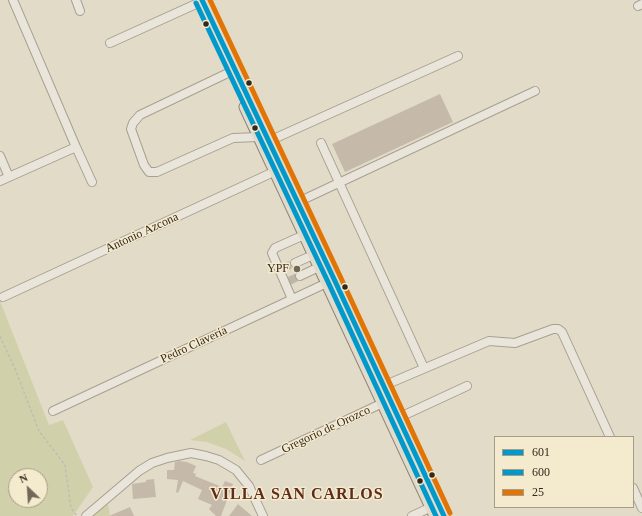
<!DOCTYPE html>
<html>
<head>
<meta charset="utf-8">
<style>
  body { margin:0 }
  #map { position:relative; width:642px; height:516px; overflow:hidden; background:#e2dbc8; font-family:"Times New Roman",serif }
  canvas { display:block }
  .legend { position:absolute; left:494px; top:436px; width:140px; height:72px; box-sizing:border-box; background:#f4eace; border:1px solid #a79c87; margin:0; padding:5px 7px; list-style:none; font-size:12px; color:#34281c }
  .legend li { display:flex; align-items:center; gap:8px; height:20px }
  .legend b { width:20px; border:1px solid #a79c87 }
  .north { position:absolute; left:8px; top:468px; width:40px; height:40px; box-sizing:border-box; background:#f4eace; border:1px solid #a79c87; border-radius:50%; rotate:335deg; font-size:11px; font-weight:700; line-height:16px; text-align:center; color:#34281c }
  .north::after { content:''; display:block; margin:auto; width:14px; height:18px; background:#716758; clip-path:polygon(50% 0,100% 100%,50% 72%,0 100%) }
</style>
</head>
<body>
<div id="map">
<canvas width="642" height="516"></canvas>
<ul class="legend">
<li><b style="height:5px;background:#0099cb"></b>601</li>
<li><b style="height:5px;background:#0099cb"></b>600</li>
<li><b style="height:5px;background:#e17404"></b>25</li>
</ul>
<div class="north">N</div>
</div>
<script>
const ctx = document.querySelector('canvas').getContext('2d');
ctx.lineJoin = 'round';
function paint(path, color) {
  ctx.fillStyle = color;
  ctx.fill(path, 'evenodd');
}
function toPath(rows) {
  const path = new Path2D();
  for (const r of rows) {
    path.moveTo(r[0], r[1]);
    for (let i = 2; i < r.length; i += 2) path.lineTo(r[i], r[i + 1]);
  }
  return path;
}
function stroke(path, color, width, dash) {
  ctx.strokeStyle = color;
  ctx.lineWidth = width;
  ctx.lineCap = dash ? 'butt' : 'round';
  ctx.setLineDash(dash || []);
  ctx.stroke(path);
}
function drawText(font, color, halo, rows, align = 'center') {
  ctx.font = font + ' "Times New Roman",serif';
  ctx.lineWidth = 3;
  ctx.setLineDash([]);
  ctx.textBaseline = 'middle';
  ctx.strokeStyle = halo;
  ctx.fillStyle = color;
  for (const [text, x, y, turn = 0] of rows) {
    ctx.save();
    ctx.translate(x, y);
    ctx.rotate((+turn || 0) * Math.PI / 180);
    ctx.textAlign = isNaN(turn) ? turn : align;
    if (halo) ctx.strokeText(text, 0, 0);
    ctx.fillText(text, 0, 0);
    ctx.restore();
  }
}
paint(toPath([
  [0,301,49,425,63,420,93,487,73,516,0,516],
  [16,476,40,476,40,500,16,500],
  [226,422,245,461,226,449,207,442,190,440],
  [107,499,110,516,86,516]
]), '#d0d1ab');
paint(toPath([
  [440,94,453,122,345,172,332,144],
  [179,461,187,462,196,466,193,473,196,474,195,476,222,487,225,481,233,484,221,516,216,516,209,509,212,505,198,499,202,490,183,481,178,493,176,492,178,480,167,479,167,470,174,470,175,462],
  [154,479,156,497,133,499,132,484,146,482,146,480],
  [238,504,252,516,229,516],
  [130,507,134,516,109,516]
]), '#c5b9aa');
stroke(toPath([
  [283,268,295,263],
  [289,281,300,276]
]), '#bfb7a6', 8, [8, 4]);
const minor = toPath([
  [76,0,80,11],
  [638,6,642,4],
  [110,43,196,4],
  [228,73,140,115,133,123,131,129,144,165,149,172,157,172,233,138,258,137],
  [269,141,458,56],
  [321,143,424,368],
  [76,147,92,182],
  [0,156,9,177],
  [0,181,76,147,13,0],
  [298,202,535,91],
  [295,263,313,255],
  [300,276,319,267],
  [3,297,280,169],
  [292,299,272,253,275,248,304,235],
  [383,386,489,341,515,343,553,329,558,329,562,332,610,437],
  [53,411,331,281],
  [398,418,467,386],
  [261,460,387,401],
  [633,488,642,508],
  [86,516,139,471,152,463,167,458,191,453,206,456,219,460,236,470,249,486,263,516],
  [412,516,436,505]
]);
const major = toPath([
  [202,0,334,279,444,516],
  [245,107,435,516]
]);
stroke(minor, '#a7a092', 10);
stroke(major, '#8c8579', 13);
stroke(toPath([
  [0,336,15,369,39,431,65,465,71,508,77,516]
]), '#c2bcb2', 1.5, [3, 2]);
stroke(minor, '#eae5da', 8);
stroke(major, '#e1dbcb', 11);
stroke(toPath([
  [202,0,334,279,444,516]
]), '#0099cb', 5);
stroke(toPath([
  [196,3,328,282,436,516]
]), '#0099cb', 5);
stroke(toPath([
  [210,0,340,276,450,513]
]), '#e17404', 5);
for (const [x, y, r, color] of [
  [206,24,3.5,"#34281c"],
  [249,83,3.5,"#34281c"],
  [255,128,3.5,"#34281c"],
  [297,269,4,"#716758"],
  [345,287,3.5,"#34281c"],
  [432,475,3.5,"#34281c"],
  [420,481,3.5,"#34281c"]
]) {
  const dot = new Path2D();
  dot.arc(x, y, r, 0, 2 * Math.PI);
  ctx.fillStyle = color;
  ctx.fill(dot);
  stroke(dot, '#f4eace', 1.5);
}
drawText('12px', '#34281c', '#f4eace', [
  ["Antonio Azcona",142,233,-25],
  ["Pedro Clavería",194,345,-25],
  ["Gregorio de Orozco",326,430,-25]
]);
drawText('12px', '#34281c', '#f4eace', [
  ["YPF",289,269]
], 'right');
ctx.letterSpacing = '1px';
drawText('bold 16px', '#5f2c1c', '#f4eace', [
  ["VILLA SAN CARLOS",297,495]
]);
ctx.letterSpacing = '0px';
</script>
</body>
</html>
